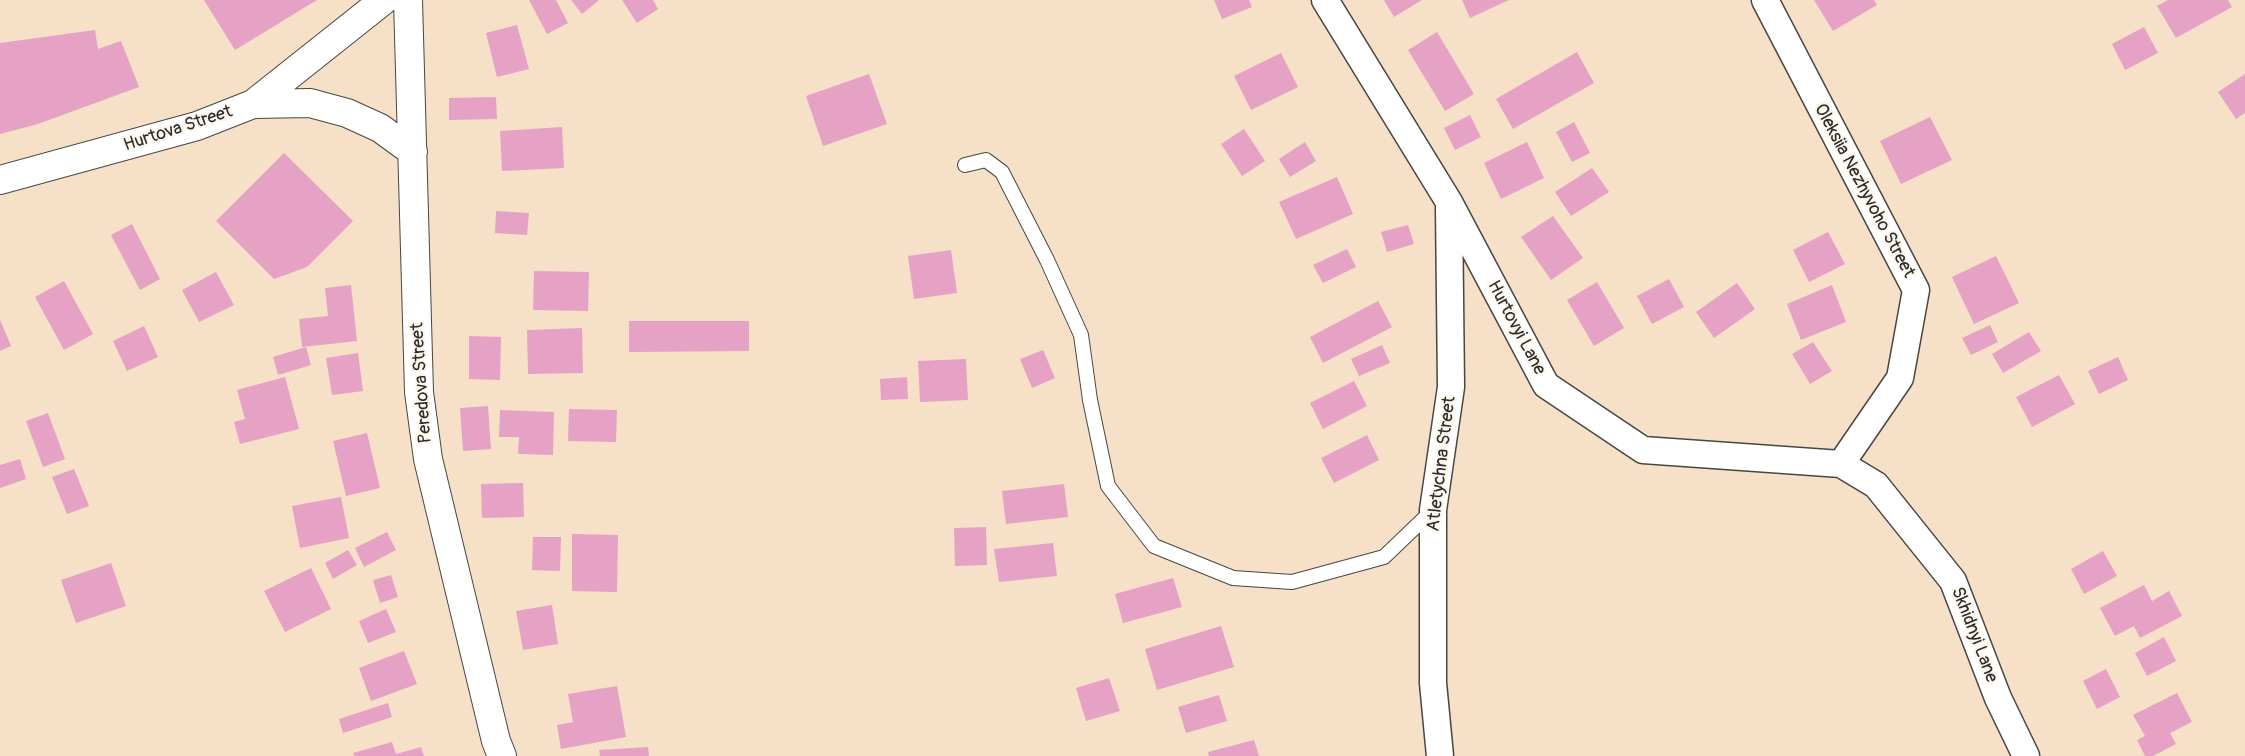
<!DOCTYPE html>
<html>
<head>
<meta charset="utf-8">
<style>
  body { margin:0 }
  canvas { display:block; background:#f6e0c7 }
</style>
</head>
<body>
<canvas width="2245" height="756"></canvas>
<script>
const ctx = document.querySelector('canvas').getContext('2d');
ctx.lineJoin = 'round';
function paint(path, color) {
  ctx.fillStyle = color;
  ctx.fill(path, 'evenodd');
}
function toPath(rows) {
  const path = new Path2D();
  for (const r of rows) {
    path.moveTo(r[0], r[1]);
    for (let i = 2; i < r.length; i += 2) path.lineTo(r[i], r[i + 1]);
  }
  return path;
}
function stroke(path, color, width, dash) {
  ctx.strokeStyle = color;
  ctx.lineWidth = width;
  ctx.lineCap = dash ? 'butt' : 'round';
  ctx.setLineDash(dash || []);
  ctx.stroke(path);
}
function drawText(font, color, halo, rows, align = 'center') {
  ctx.font = font + ' Pangolin,sans-serif';
  ctx.lineWidth = 4.5;
  ctx.setLineDash([]);
  ctx.textBaseline = 'middle';
  ctx.strokeStyle = halo;
  ctx.fillStyle = color;
  for (const [text, x, y, turn = 0] of rows) {
    ctx.save();
    ctx.translate(x, y);
    ctx.rotate((+turn || 0) * Math.PI / 180);
    ctx.textAlign = isNaN(turn) ? turn : align;
    if (halo) ctx.strokeText(text, 0, 0);
    ctx.fillText(text, 0, 0);
    ctx.restore();
  }
}
paint(toPath([
  [204,0,317,0,235,50],
  [529,0,556,0,568,23,547,34],
  [571,0,599,0,582,14],
  [622,0,653,0,658,9,637,23],
  [1214,0,1249,0,1252,7,1222,19],
  [1384,0,1422,0,1394,17],
  [1462,0,1509,0,1470,18],
  [1814,0,1874,0,1877,5,1833,31],
  [2168,0,2228,0,2232,7,2176,38,2157,6],
  [517,25,529,69,497,77,486,33],
  [2144,27,2158,53,2125,70,2112,44],
  [95,30,98,49,121,41,139,87,38,124,0,134,0,43],
  [1437,32,1474,94,1445,111,1408,50],
  [1577,52,1594,83,1513,129,1496,99],
  [1281,53,1298,87,1251,110,1234,76],
  [869,74,887,124,823,146,806,96],
  [2245,74,2245,113,2236,119,2218,92],
  [496,97,497,119,449,120,449,98],
  [1470,115,1481,137,1455,150,1444,128],
  [1930,117,1952,160,1901,184,1880,141],
  [1574,122,1590,153,1572,162,1556,132],
  [562,127,564,168,502,171,500,131],
  [1244,129,1265,161,1242,176,1221,144],
  [1305,142,1316,161,1290,177,1279,159],
  [1527,142,1544,178,1501,199,1484,163],
  [284,153,353,221,307,267,274,279,216,221],
  [1592,168,1609,192,1571,216,1555,192],
  [1337,177,1353,214,1296,239,1279,202],
  [496,211,529,213,527,235,495,233],
  [1553,216,1583,258,1551,280,1521,237],
  [132,224,160,279,140,290,111,235],
  [1408,225,1414,244,1387,252,1381,232],
  [1828,232,1845,264,1809,282,1793,250],
  [1347,249,1356,267,1323,283,1313,265],
  [951,250,957,293,914,299,908,256],
  [1996,256,2019,303,1974,324,1952,277],
  [534,271,589,272,588,311,533,310],
  [216,272,234,305,199,322,182,290],
  [1669,279,1684,307,1652,324,1637,296],
  [64,281,93,334,64,350,35,297],
  [1597,282,1624,328,1594,346,1567,300],
  [1737,283,1755,309,1714,338,1696,312],
  [351,285,357,341,302,347,299,319,328,316,325,288],
  [1832,285,1846,322,1801,340,1787,304],
  [1378,301,1392,327,1323,363,1310,337],
  [0,320,11,346,0,351],
  [629,321,749,321,749,351,629,352],
  [1990,325,1998,342,1971,355,1962,338],
  [144,326,158,357,127,371,113,341],
  [582,328,583,373,528,374,527,330],
  [2029,332,2041,351,2003,373,1992,354],
  [469,336,501,337,500,380,469,379],
  [1813,342,1832,371,1810,384,1792,354],
  [1382,345,1390,363,1359,376,1351,359],
  [306,347,311,365,278,375,273,357],
  [1043,350,1055,378,1032,388,1020,359],
  [358,353,363,391,332,395,326,358],
  [2118,357,2128,380,2099,394,2088,371],
  [966,359,968,400,920,402,918,361],
  [2059,375,2075,404,2032,427,2016,397],
  [285,377,299,429,240,444,234,422,245,419,237,390],
  [907,377,908,399,881,400,880,379],
  [1354,381,1367,406,1323,429,1310,403],
  [488,406,491,449,463,451,460,408],
  [569,409,617,410,616,442,568,441],
  [500,410,554,412,553,455,518,454,519,437,499,437],
  [48,413,65,459,43,467,26,421],
  [367,433,380,488,346,496,333,441],
  [1367,435,1379,460,1334,483,1321,458],
  [20,459,26,479,0,488,0,465],
  [74,469,89,506,67,514,52,477],
  [523,483,524,517,482,518,481,484],
  [1064,484,1068,517,1006,524,1002,491],
  [341,497,349,538,300,548,292,506],
  [986,527,987,565,955,566,954,528],
  [387,532,396,550,364,567,355,548],
  [572,534,618,535,617,592,572,591],
  [533,537,561,537,560,571,532,570],
  [1053,543,1057,576,999,582,994,549],
  [348,550,357,565,333,579,325,563],
  [2103,551,2117,576,2084,594,2071,569],
  [111,563,126,606,76,623,61,580],
  [311,568,331,609,285,632,264,591],
  [391,575,398,597,380,603,373,580],
  [1173,578,1182,607,1123,623,1115,594],
  [2144,585,2152,601,2169,591,2182,616,2140,638,2134,626,2115,636,2100,608],
  [552,605,558,644,523,650,516,611],
  [386,609,396,632,368,643,359,621],
  [1221,626,1234,667,1157,690,1145,649],
  [2164,637,2176,661,2147,676,2135,653],
  [404,651,417,684,371,701,359,668],
  [2106,669,2120,697,2097,709,2083,681],
  [1109,678,1120,711,1086,721,1076,688],
  [617,686,626,737,561,749,557,725,573,722,568,694],
  [2177,693,2192,722,2170,733,2176,744,2153,756,2145,756,2137,740,2145,736,2133,715],
  [1219,695,1227,721,1186,733,1178,707],
  [388,703,392,717,343,733,339,719],
  [1254,740,1259,756,1209,756,1208,752],
  [392,742,396,754,421,747,424,756,354,756,353,753],
  [648,747,649,756,600,756,599,750]
]), '#e5a2c4');
const lane = toPath([
  [965,165,986,160,1002,172,1047,260,1081,335,1090,400,1108,486,1154,546,1233,578,1292,582,1384,557,1433,510]
]);
const street = toPath([
  [1325,0,1449,202,1546,385,1643,450,1841,464,1876,485,1953,581,1998,698,2026,756],
  [1765,0,1916,290,1900,378,1841,464],
  [1440,756,1433,683,1433,510,1451,387,1449,208]
]);
const secondary = toPath([
  [408,0,419,392,428,459,496,741,502,756],
  [253,104,310,103,347,113,380,128,413,152],
  [0,180,197,126,253,104,384,0]
]);
stroke(lane, '#494642', 16);
stroke(street, '#494642', 29);
stroke(secondary, '#494642', 30);
stroke(lane, '#fff', 14);
stroke(street, '#fff', 26);
stroke(secondary, '#fff', 28);
drawText('18px', '#2b2b2b', '#fbf7ec', [
  ["Hurtova Street",178,129,-18],
  ["Oleksiia Nezhyvoho Street",1864,191,62],
  ["Hurtovyi Lane",1516,328,62],
  ["Peredova Street",422,383,-94],
  ["Atletychna Street",1442,464,-83],
  ["Skhidnyi Lane",1974,635,69]
]);
</script>
</body>
</html>
